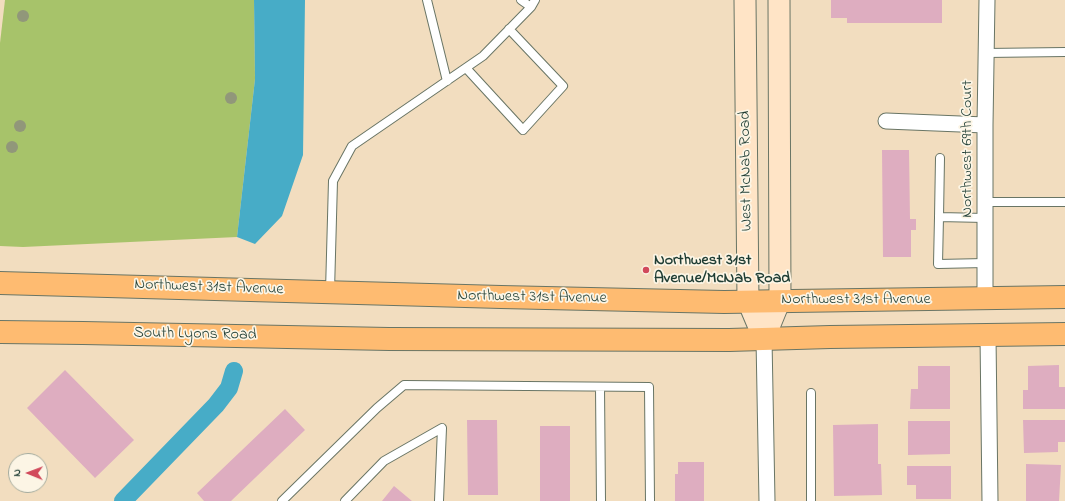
<!DOCTYPE html>
<html>
<head>
<meta charset="utf-8">
<style>
  body { margin:0 }
  #map { position:relative; width:1065px; height:501px; overflow:hidden; background:#f2ddbf; font-family:"Indie Flower",sans-serif }
  canvas { display:block }
  .north { position:absolute; left:8px; top:453px; width:40px; height:40px; box-sizing:border-box; background:#fcf5e5; border:1px solid #a4ab9e; border-radius:50%; rotate:271deg; font-size:11px; font-weight:700; line-height:16px; text-align:center; color:#1f3d34 }
  .north::after { content:''; display:block; margin:auto; width:14px; height:18px; background:#d1495b; clip-path:polygon(50% 0,100% 100%,50% 72%,0 100%) }
</style>
</head>
<body>
<div id="map">
<canvas width="1065" height="501"></canvas>
<div class="north">N</div>
</div>
<script>
const ctx = document.querySelector('canvas').getContext('2d');
ctx.lineJoin = 'round';
function paint(path, color) {
  ctx.fillStyle = color;
  ctx.fill(path, 'evenodd');
}
function toPath(rows) {
  const path = new Path2D();
  for (const r of rows) {
    path.moveTo(r[0], r[1]);
    for (let i = 2; i < r.length; i += 2) path.lineTo(r[i], r[i + 1]);
  }
  return path;
}
function stroke(path, color, width, dash) {
  ctx.strokeStyle = color;
  ctx.lineWidth = width;
  ctx.lineCap = dash ? 'butt' : 'round';
  ctx.setLineDash(dash || []);
  ctx.stroke(path);
}
function drawText(font, color, halo, rows, align = 'center') {
  ctx.font = font + ' "Indie Flower",sans-serif';
  ctx.lineWidth = 3.5;
  ctx.setLineDash([]);
  ctx.textBaseline = 'middle';
  ctx.strokeStyle = halo;
  ctx.fillStyle = color;
  for (const [text, x, y, turn = 0] of rows) {
    ctx.save();
    ctx.translate(x, y);
    ctx.rotate((+turn || 0) * Math.PI / 180);
    ctx.textAlign = isNaN(turn) ? turn : align;
    if (halo) ctx.strokeText(text, 0, 0);
    ctx.fillText(text, 0, 0);
    ctx.restore();
  }
}
paint(toPath([
  [5,0,254,0,255,79,237,237,23,247,0,246,0,43]
]), '#a7c36a');
paint(toPath([
  [254,0,305,0,303,155,282,216,255,244,237,237,255,79]
]), '#47acc7');
stroke(toPath([
  [123,501,216,405,229,388,234,371]
]), '#47acc7', 18);
paint(toPath([
  [831,0,942,0,942,23,847,23,847,18,831,18],
  [882,150,909,150,910,219,916,219,916,230,911,230,911,257,883,257],
  [1059,365,1059,387,1065,387,1065,409,1023,409,1023,390,1028,390,1028,366],
  [918,366,950,366,950,409,910,409,911,389,918,389],
  [65,370,134,440,95,478,27,408],
  [285,409,305,430,231,501,204,501,197,493],
  [467,420,497,420,498,495,468,495],
  [1023,420,1065,420,1065,442,1058,442,1058,452,1024,453],
  [908,421,950,421,950,454,908,455],
  [878,424,878,464,881,464,882,495,834,496,833,425],
  [540,426,570,426,570,501,540,501],
  [678,462,704,462,704,501,675,501,675,474,678,474],
  [1026,464,1061,465,1059,501,1026,501],
  [907,466,951,466,951,499,916,499,916,485,907,485],
  [394,486,412,501,382,501]
]), '#deadc0');
const service = toPath([
  [427,0,447,81],
  [521,0,531,7],
  [986,53,1065,52],
  [466,68,523,130,563,86,509,29],
  [940,158,939,217,985,218],
  [985,202,1065,202],
  [939,217,938,264,985,263],
  [330,291,333,181,352,146,483,56,531,7,535,0],
  [600,387,601,501],
  [811,393,811,501],
  [282,501,377,408,404,385,649,387,650,501],
  [345,501,384,461,442,428,439,501]
]);
const minor = toPath([
  [886,121,985,125],
  [985,299,985,125,987,0],
  [988,336,990,501],
  [764,339,767,501]
]);
const secondary = toPath([
  [745,0,748,301,764,339],
  [764,339,780,300,779,0]
]);
const primary = toPath([
  [0,283,501,297,724,302,1065,297],
  [0,332,83,333,389,339,729,340,830,337,1065,334]
]);
stroke(service, '#697565', 10);
stroke(minor, '#697565', 17);
stroke(secondary, '#697565', 23);
stroke(primary, '#697565', 24);
stroke(service, '#fff', 8);
stroke(minor, '#fff', 15);
stroke(secondary, '#ffe4c6', 21);
stroke(primary, '#febb71', 22);
ctx.fillStyle = '#91977a';
for (const [x, y] of [
  [23,16],
  [231,98],
  [20,126],
  [12,147]
]) {
  ctx.beginPath();
  ctx.arc(x, y, 6, 0, 2 * Math.PI);
  ctx.fill();
}
for (const [x, y, r, color] of [
  [646,270,4,"#d1495b"]
]) {
  const dot = new Path2D();
  dot.arc(x, y, r, 0, 2 * Math.PI);
  ctx.fillStyle = color;
  ctx.fill(dot);
  stroke(dot, '#fcf5e5', 1.5);
}
drawText('16px', '#1f3d34', '#fcf5e5', [
  ["Northwest 69th Court",968,149,-90],
  ["West McNab Road",747,171,-91],
  ["Northwest 31st Avenue",209,288,2],
  ["Northwest 31st Avenue",532,298,1],
  ["Northwest 31st Avenue",856,300],
  ["South Lyons Road",195,335,1]
]);
drawText('bold 16px', '#1f3d34', '#fcf5e5', [
  ["Northwest 31st",654,261],
  ["Avenue/McNab Road",654,279]
], 'left');
</script>
</body>
</html>
